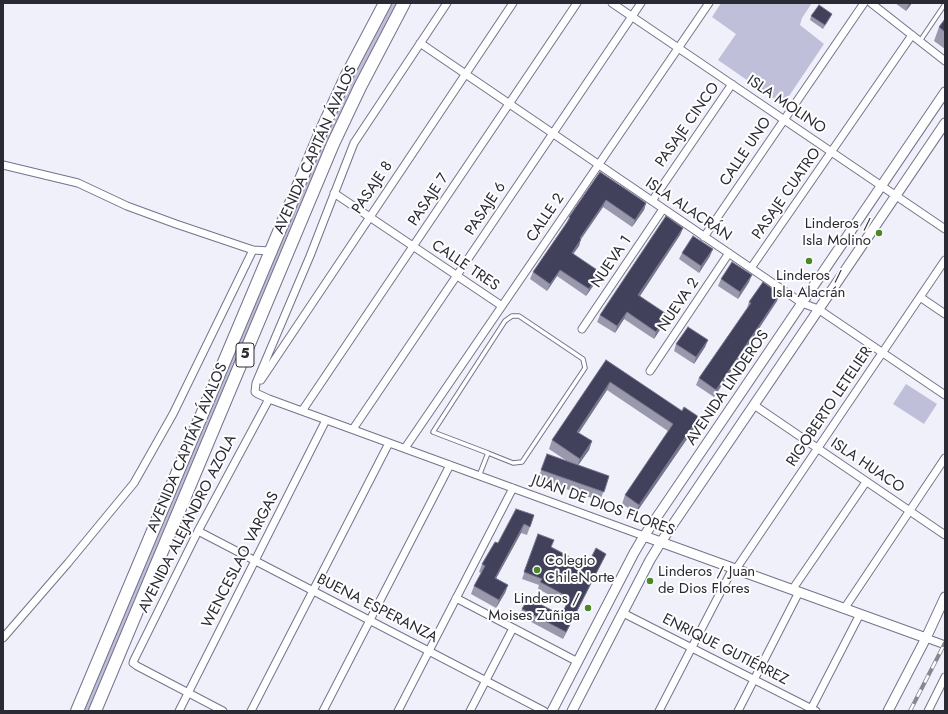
<!DOCTYPE html>
<html>
<head>
<meta charset="utf-8">
<style>
  body { margin:0 }
  #map { position:relative; width:948px; height:714px; overflow:hidden; background:#f0f0fb; font-family:Jost,sans-serif }
  canvas { display:block }
  .frame { position:absolute; inset:0; border:4px solid #2a2a35; pointer-events:none }
</style>
</head>
<body>
<div id="map">
<canvas width="948" height="714"></canvas>
<div class="frame"></div>
</div>
<script>
const ctx = document.querySelector('canvas').getContext('2d');
ctx.lineJoin = 'round';
function paint(path, color) {
  ctx.fillStyle = color;
  ctx.fill(path, 'evenodd');
}
function toPath(rows) {
  const path = new Path2D();
  for (const r of rows) {
    path.moveTo(r[0], r[1]);
    for (let i = 2; i < r.length; i += 2) path.lineTo(r[i], r[i + 1]);
  }
  return path;
}
function stroke(path, color, width, dash) {
  ctx.strokeStyle = color;
  ctx.lineWidth = width;
  ctx.lineCap = dash ? 'butt' : 'round';
  ctx.setLineDash(dash || []);
  ctx.stroke(path);
}
function drawText(font, color, halo, rows, align = 'center') {
  ctx.font = font + ' Jost,sans-serif';
  ctx.lineWidth = 4;
  ctx.setLineDash([]);
  ctx.textBaseline = 'middle';
  ctx.strokeStyle = halo;
  ctx.fillStyle = color;
  for (const [text, x, y, turn = 0] of rows) {
    ctx.save();
    ctx.translate(x, y);
    ctx.rotate((+turn || 0) * Math.PI / 180);
    ctx.textAlign = isNaN(turn) ? turn : align;
    if (halo) ctx.strokeText(text, 0, 0);
    ctx.fillText(text, 0, 0);
    ctx.restore();
  }
}
paint(toPath([
  [390,3,400,3,91,711,81,711,334,114],
  [721,3,812,3,802,18,800,25,824,44,783,105,718,60,736,34,712,17],
  [906,384,937,404,924,424,893,404]
]), '#bfbfd9');
const lane = toPath([
  [920,41,945,4],
  [479,476,488,453,513,463,522,462,585,368,583,359,519,316,512,316,505,321,433,432,488,453]
]);
const street = toPath([
  [447,3,354,143,310,256,256,383,255,392,258,394,269,399,644,536],
  [612,3,945,229],
  [871,3,945,61],
  [420,43,802,303,818,309,945,395],
  [3,165,78,183,127,206,176,224,253,250,270,251],
  [334,193,502,306],
  [652,201,732,84],
  [704,237,864,3],
  [751,268,912,35],
  [920,297,945,314],
  [582,329,663,209],
  [650,371,729,253],
  [261,380,513,3],
  [754,405,945,535],
  [302,411,577,3],
  [353,429,641,3],
  [405,448,709,3],
  [198,531,544,711],
  [736,569,945,260],
  [792,590,866,482],
  [456,598,578,662],
  [844,609,945,458],
  [623,613,816,711],
  [3,638,68,563,134,483,173,414,253,250],
  [926,638,945,645],
  [179,711,326,420],
  [223,711,137,666,133,663,134,660,198,531,269,399],
  [251,711,389,443],
  [323,711,450,465],
  [398,711,513,488],
  [470,711,513,628],
  [659,711,733,568],
  [738,711,799,592],
  [810,711,860,614],
  [928,711,945,677]
]);
const secondary = toPath([
  [644,536,926,638],
  [552,711,634,553,644,536,945,92],
  [572,711,650,560,661,542,945,123],
  [888,711,926,638,945,597]
]);
const highway = toPath([
  [77,711,321,132,347,75,385,3],
  [95,711,333,144,360,87,404,3]
]);
stroke(lane, '#73738c', 5.5);
stroke(street, '#73738c', 9);
stroke(secondary, '#73738c', 11);
stroke(highway, '#73738c', 14);
stroke(lane, '#fff', 3.5);
stroke(street, '#fff', 7);
stroke(secondary, '#fff', 9);
stroke(highway, '#fff', 12);
const rail = toPath([
  [910,711,945,643]
]);
stroke(rail, '#878792', 4);
stroke(rail, '#fefefe', 2.5, [8]);
paint(toPath([
  [895,3,912,3,906,11],
  [832,14,830,18,823,29,810,20,811,16],
  [945,19,945,49,934,41,939,27],
  [600,172,646,203,644,210,632,227,603,207,581,239,579,246,573,254,600,272,598,279,586,296,557,276,547,291,530,279,533,272,566,224,569,217],
  [683,228,680,235,640,296,665,322,654,339,624,319,615,333,597,322,600,315],
  [682,253,710,256,699,273,679,259],
  [721,279,749,282,738,299,718,286],
  [777,301,714,397,696,385,699,378,747,308,749,302],
  [708,340,705,347,694,364,674,351,676,344],
  [606,360,682,411,699,417,696,426,636,513,622,504,625,495,668,431,607,390,579,433,592,441,589,450,578,465,609,476,600,501,538,479,547,454,567,461,549,449,552,440],
  [534,515,527,535,521,533,496,578,508,585,505,593,496,608,471,594,474,586,481,573,479,572,482,564,498,543],
  [538,534,551,547,587,566,606,554,603,560,563,639,520,616,522,609,561,615,567,604,538,589,539,585,522,579]
]), '#9998ac');
paint(toPath([
  [909,3,912,3,906,11],
  [606,200,603,207,577,245,580,238],
  [646,203,644,210,632,227,635,220],
  [683,228,680,235,636,302,638,295],
  [581,239,579,246,569,260,572,253],
  [713,249,710,256,699,273,701,266],
  [560,270,557,276,547,291,550,284],
  [600,272,598,279,586,296,589,289],
  [752,275,749,282,738,299,740,292],
  [780,294,777,301,714,397,716,390],
  [627,312,624,319,615,333,617,326],
  [668,315,665,322,654,339,656,332],
  [708,340,705,347,694,364,696,357],
  [610,382,607,390,574,440,577,432],
  [699,417,696,426,636,513,639,505],
  [592,441,589,450,577,467,580,459],
  [524,524,521,533,492,586,495,578],
  [606,554,603,560,563,639,566,632],
  [508,585,505,593,496,608,499,600]
]), '#76768c');
const building = toPath([
  [819,5,832,14,825,25,811,16,819,5],
  [945,19,945,32,939,27,945,19],
  [600,172,646,203,635,220,606,200,580,238,581,239,572,253,600,272,589,289,560,270,550,284,533,272,570,218,569,217,600,172],
  [666,216,683,228,638,295,668,315,656,332,627,312,617,326,600,315,666,216],
  [693,236,713,249,701,266,682,253,693,236],
  [732,262,752,275,740,292,721,279,732,262],
  [763,282,780,294,716,390,699,378,751,303,749,302,763,282],
  [688,327,708,340,696,357,676,344,688,327],
  [606,360,682,411,684,407,699,417,639,505,625,495,673,424,610,382,577,432,592,441,580,459,552,440,606,360],
  [547,454,609,476,604,492,541,470,547,454],
  [516,509,534,515,530,527,524,524,495,578,508,585,499,600,474,586,485,566,482,564,495,542,498,543,516,509],
  [538,534,554,540,551,547,587,566,596,548,606,554,566,632,522,609,528,598,561,615,570,598,540,582,542,579,524,572,538,534]
]);
paint(building, '#42415c');
stroke(building, '#76768c', 1);
for (const [x, y, r, color] of [
  [879,233,4,"#4b8827"],
  [809,261,4,"#4b8827"],
  [537,570,4,"#4b8827"],
  [650,581,4,"#4b8827"],
  [588,608,4,"#4b8827"]
]) {
  const dot = new Path2D();
  dot.arc(x, y, r, 0, 2 * Math.PI);
  ctx.fillStyle = color;
  ctx.fill(dot);
  stroke(dot, '#fefefe', 1.5);
}
for (const [x, y, w] of [
  [245,355,18]
]) {
  const box = new Path2D();
  box.roundRect(x - w / 2, y - 12, w, 24, 3);
  ctx.fillStyle = '#fefefe';
  ctx.fill(box);
  stroke(box, '#2a2a35', 1);
}
drawText('bold 14px', '#2a2a35', null, [
  ["5",245,355]
]);
drawText('15px', '#2a2a35', '#fefefe', [
  ["ISLA MOLINO",786,105,34],
  ["PASAJE CINCO",688,125,-55],
  ["AVENIDA CAPITÁN ÁVALOS",316,150,-66],
  ["CALLE UNO",746,152,-56],
  ["PASAJE 8",373,188,-56],
  ["PASAJE CUATRO",787,194,-55],
  ["PASAJE 7",429,200,-56],
  ["PASAJE 6",486,209,-56],
  ["ISLA ALACRÁN",688,210,34],
  ["CALLE 2",546,218,-56],
  ["NUEVA 1",612,262,-56],
  ["CALLE TRES",465,266,34],
  ["NUEVA 2",679,305,-56],
  ["AVENIDA LINDEROS",728,388,-56],
  ["RIGOBERTO LETELIER",830,407,-56],
  ["AVENIDA CAPITÁN ÁVALOS",188,448,-67],
  ["ISLA HUACO",867,466,34],
  ["JUAN DE DIOS FLORES",603,506,20],
  ["AVENIDA ALEJANDRO AZOLA",188,524,-63],
  ["WENCESLAO VARGAS",241,560,-63],
  ["BUENA ESPERANZA",377,609,27],
  ["ENRIQUE GUTIÉRREZ",725,650,27]
]);
drawText('15px', '#2a2a35', '#fefefe', [
  ["Linderos /",871,224],
  ["Isla Molino",871,241],
  ["Linderos /",809,276,"center"],
  ["Isla Alacrán",809,293,"center"],
  ["Colegio",545,561,"left"],
  ["ChileNorte",545,578,"left"],
  ["Linderos / Juan",658,572,"left"],
  ["de Dios Flores",658,589,"left"],
  ["Linderos /",580,599],
  ["Moises Zuñiga",580,616]
], 'right');
</script>
</body>
</html>
